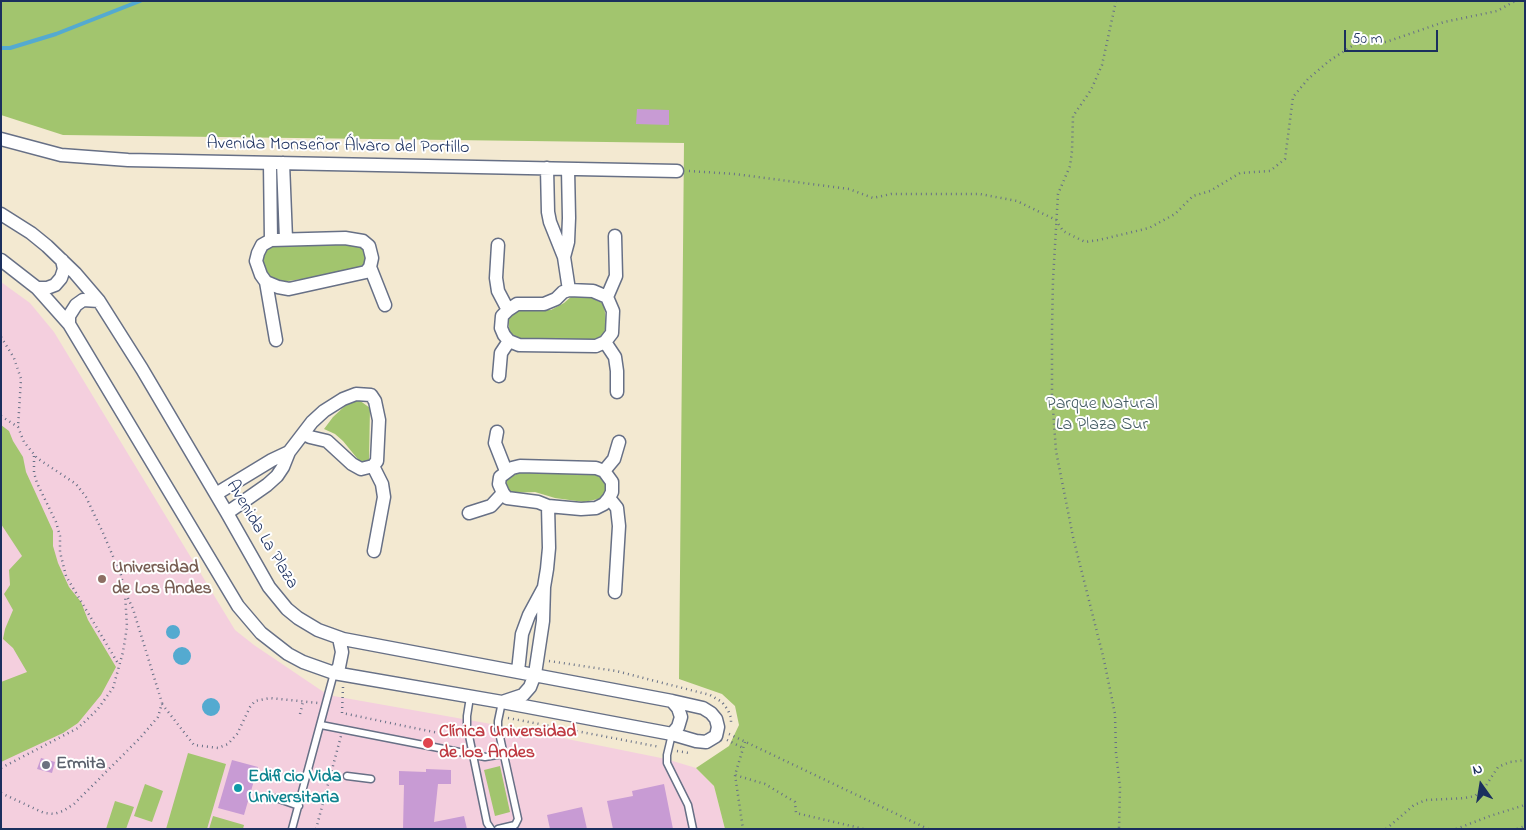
<!DOCTYPE html>
<html>
<head>
<meta charset="utf-8">
<style>
  body { margin:0 }
  #map { position:relative; width:1526px; height:830px; overflow:hidden; background:#f3e9d1; font-family:"Indie Flower",sans-serif }
  canvas { display:block }
  .frame { position:absolute; inset:0; border:2px solid #1b2f5e; pointer-events:none }
  .north { position:absolute; left:1456px; top:760px; width:50px; height:50px; -webkit-text-stroke:4px #fff; paint-order:stroke; rotate:347deg; font-size:14px; font-weight:700; line-height:20px; text-align:center; color:#1b2f5e }
  .north::after { content:''; display:block; margin:auto; width:18px; height:22px; background:#1b2f5e; clip-path:polygon(50% 0,100% 100%,50% 72%,0 100%) }
  .scale { position:absolute; left:1344px; top:30px; width:94px; height:22px; box-sizing:border-box; border:2px solid #1b2f5e; border-top:0; padding-left:6px; font-size:15px; line-height:18px; white-space:nowrap; color:#1b2f5e; -webkit-text-stroke:4px #fff; paint-order:stroke }
</style>
</head>
<body>
<div id="map">
<canvas width="1526" height="830"></canvas>
<div class="frame"></div>
<div class="north">N</div>
<div class="scale">50 m</div>
</div>
<script>
const ctx = document.querySelector('canvas').getContext('2d');
ctx.lineJoin = 'round';
function paint(path, color) {
  ctx.fillStyle = color;
  ctx.fill(path, 'evenodd');
}
function toPath(rows) {
  const path = new Path2D();
  for (const r of rows) {
    if (r.length === 3) {
      path.moveTo(r[0] + r[2], r[1]);
      path.arc(r[0], r[1], r[2], 0, 2 * Math.PI);
      continue;
    }
    path.moveTo(r[0], r[1]);
    for (let i = 2; i < r.length; i += 2) path.lineTo(r[i], r[i + 1]);
  }
  return path;
}
function stroke(path, color, width, dash) {
  ctx.strokeStyle = color;
  ctx.lineWidth = width;
  ctx.lineCap = dash ? 'butt' : 'round';
  ctx.setLineDash(dash || []);
  ctx.stroke(path);
}
function drawText(font, color, halo, rows, align = 'center') {
  ctx.font = font + ' "Indie Flower",sans-serif';
  ctx.lineWidth = 4;
  ctx.setLineDash([]);
  ctx.textBaseline = 'middle';
  ctx.strokeStyle = halo;
  ctx.fillStyle = color;
  for (const [text, x, y, turn = 0] of rows) {
    ctx.save();
    ctx.translate(x, y);
    ctx.rotate((+turn || 0) * Math.PI / 180);
    ctx.textAlign = isNaN(turn) ? turn : align;
    if (halo) ctx.strokeText(text, 0, 0);
    ctx.fillText(text, 0, 0);
    ctx.restore();
  }
}
paint(toPath([
  [1,282,30,303,54,332,235,630,254,645,328,695,508,727,666,759,696,768,714,786,725,829,1,829]
]), '#f4cfde');
paint(toPath([
  [1,1,1525,1,1525,829,725,829,714,786,696,768,729,746,739,725,735,706,722,694,679,679,684,143,63,135,1,115],
  [354,244,366,250,368,265,359,271,281,282,267,275,262,265,262,253,273,246],
  [572,296,588,296,604,304,606,322,604,336,588,345,526,343,510,334,508,319,518,310,551,310,564,303],
  [359,400,370,408,369,460,361,463,343,441,335,434,324,429,333,417,346,405],
  [1,425,9,431,13,441,23,457,26,472,53,531,53,546,58,563,69,587,81,602,88,620,116,667,101,695,78,723,63,733,1,762,1,682,27,672,13,648,3,639,5,629,13,610,4,594,10,585,9,570,22,556,1,524],
  [519,472,600,473,607,486,603,498,584,502,555,498,535,492,508,493,506,481],
  [188,753,226,764,207,829,166,829],
  [500,766,510,812,495,816,484,770],
  [145,784,163,791,152,822,134,816],
  [115,801,134,807,126,829,106,829],
  [213,816,244,825,243,829,209,829]
]), '#a2c56e');
paint(toPath([
  [173,632,7],
  [182,656,9],
  [211,707,9]
]), '#54aad0');
stroke(toPath([
  [1,48,10,48,56,34,140,1]
]), '#54aad0', 4);
paint(toPath([
  [637,109,669,110,669,125,636,124],
  [41,758,55,762,52,773,37,769],
  [232,760,258,767,244,815,218,808],
  [426,769,451,770,451,784,438,784,434,822,464,816,467,829,403,829,404,785,399,785,399,771,426,772],
  [664,784,673,829,613,829,607,801,633,796,632,791],
  [582,807,587,829,550,829,547,815]
]), '#c89bd4');
const service = toPath([
  [470,697,467,716,467,726,487,823,491,829],
  [321,725,485,757,503,754],
  [672,734,667,755,667,763,688,805,693,829],
  [347,776,371,779],
  [276,798,299,806],
  [292,829,334,673],
  [498,829,515,825,518,819,498,728,498,721,502,702]
]);
const minor = toPath([
  [1,139,61,155,128,160,677,171],
  [270,163,271,240],
  [283,163,286,239],
  [547,168,548,212,550,222,564,257,569,290],
  [1,214,31,233,47,246,75,273,99,301,142,369,227,513,269,587,287,609,298,618,318,630,343,639,672,701,703,708,711,713,716,719,718,727,716,736,706,742,696,741,672,734,502,702,334,673,303,662,288,654,261,633,238,606,69,324,37,288,1,260],
  [345,238,363,241,369,246,372,258,370,267,366,272,289,289,278,287,266,282,261,275,256,261,258,253,262,245,271,240,345,238],
  [498,245,496,278,498,291,508,310],
  [564,257,568,242,569,218,568,169],
  [370,267,385,305],
  [266,282,276,340],
  [37,288,47,288,55,285,61,278,64,269,62,260],
  [569,290,593,291,607,297,613,311,612,333,605,342,596,346,519,345,509,341,504,335,501,328,502,316,508,310,517,304,544,304,556,299,563,292,569,290],
  [607,297,616,276,615,236],
  [69,324,69,316,76,305,83,300,99,301],
  [605,342,615,357,617,371,617,392],
  [499,376,501,353,509,341],
  [497,432,495,443,506,471],
  [373,466,382,484,384,497,374,551],
  [520,466,596,468,604,471,612,482,612,492,609,498,604,504,596,508,581,509,548,506,538,502,507,498,503,493,499,484,500,477,512,468,520,466],
  [604,471,614,459,619,442],
  [216,494,272,460,289,452],
  [609,498,617,508,619,526,615,592],
  [227,513,267,485,277,476,283,467,289,452,312,422,324,411,343,399,356,394,371,395,375,401,379,420,377,461,373,466,361,469,352,464,327,441,310,437,304,434],
  [469,513,491,506,503,493],
  [518,671,522,634,529,615,543,589],
  [334,673,339,667,342,652,339,638],
  [502,702,523,695,530,687,535,674,543,621,544,587,547,569,549,548,548,506],
  [672,734,678,727,681,717,678,708,672,701]
]);
stroke(service, '#677086', 9);
stroke(minor, '#677086', 15);
stroke(toPath([
  [1116,1,1102,65,1091,90,1073,116,1072,151,1070,166,1058,194,1053,280,1052,329,1052,395,1056,451,1073,537,1104,660,1115,714,1116,753,1120,787,1119,829],
  [689,171,735,174,849,189,873,198,891,194,980,194,1017,201,1056,220,1063,231,1085,242,1099,240,1149,228,1175,214,1193,196,1210,191,1240,173,1270,171,1285,159,1293,97,1308,79,1329,61,1355,44,1386,42,1444,22,1497,11,1515,1],
  [1,337,14,358,21,379,18,427],
  [1,416,18,427,24,442,37,458,76,484,86,497,103,533,121,575,125,593,127,627,123,652,113,688,97,710,78,728,1,768],
  [34,456,34,473,37,483,56,522,60,536,60,552,66,576,119,665],
  [549,661,616,671,710,695,722,702,728,710,731,718,731,725],
  [343,687,342,713,458,737,459,734],
  [162,704,194,745,218,748,228,744,237,734,250,707,255,701,270,698,318,703],
  [300,714,303,702],
  [508,718,660,747],
  [729,734,928,829],
  [727,740,743,748],
  [745,742,735,775,765,784,795,802,796,813,864,829],
  [677,751,689,753],
  [735,775,743,829],
  [1,793,44,813,54,814,63,811,74,804,140,738,158,717,162,703,133,609,126,594],
  [316,829,341,736],
  [1386,829,1414,805,1426,800,1465,798,1475,796,1485,787,1498,767,1510,762,1525,760],
  [1456,829,1490,816,1525,805],
  [1517,829,1525,826]
]), '#677086', 2.5, [1, 4]);
stroke(service, '#fff', 6);
stroke(minor, '#fff', 12);
for (const [x, y, r, color] of [
  [102,579,5,"#8d6e63"],
  [428,743,6,"#e0444e"],
  [46,765,5,"#6b7280"],
  [238,788,5,"#0f9aa8"]
]) {
  const dot = new Path2D();
  dot.arc(x, y, r, 0, 2 * Math.PI);
  ctx.fillStyle = color;
  ctx.fill(dot);
  stroke(dot, '#fff', 2);
}
drawText('18px', '#1b2f5e', '#fff', [
  ["Avenida Monseñor Álvaro del Portillo",338,147,1],
  ["Avenida La Plaza",261,535,59]
]);
drawText('18px', '#445c63', '#fff', [
  ["Parque Natural",1102,405],
  ["La Plaza Sur",1102,426]
]);
drawText('bold 18px', '#785e54', '#fff', [
  ["Universidad",112,569],
  ["de Los Andes",112,590]
], 'left');
drawText('bold 18px', '#be3a42', '#fff', [
  ["Clínica Universidad",439,733],
  ["de los Andes",439,754]
], 'left');
drawText('bold 18px', '#5b616d', '#fff', [
  ["Ermita",56,765]
], 'left');
drawText('bold 18px', '#0d838f', '#fff', [
  ["Edificio Vida",248,778],
  ["Universitaria",248,799]
], 'left');
</script>
</body>
</html>
